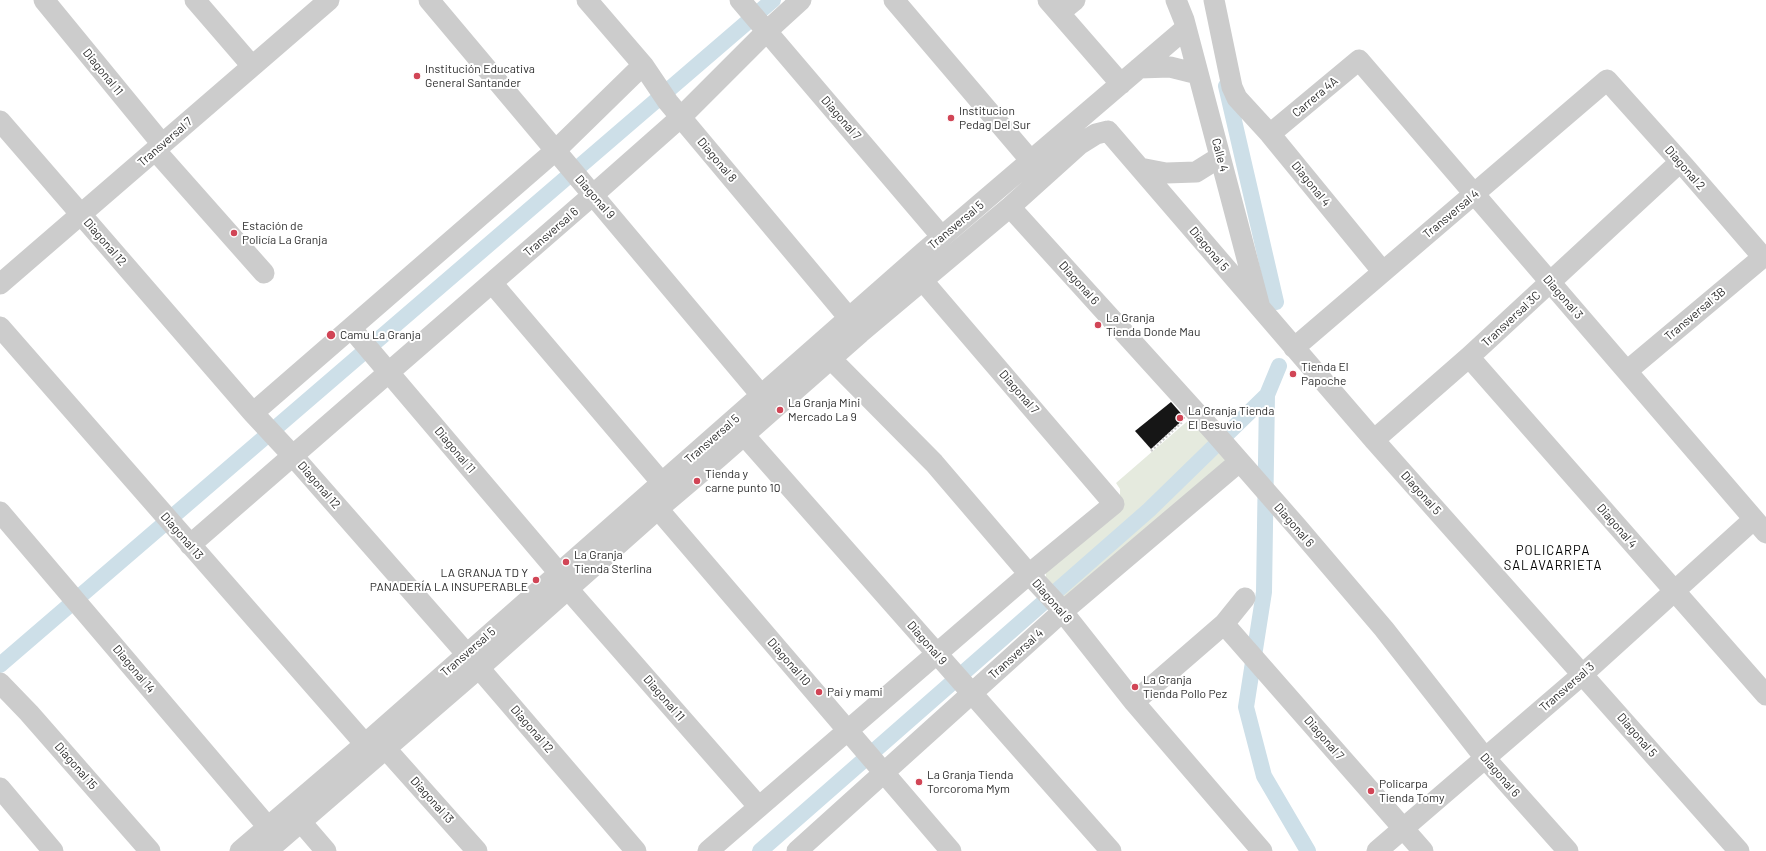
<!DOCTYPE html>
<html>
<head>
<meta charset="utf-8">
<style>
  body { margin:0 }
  canvas { display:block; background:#fff }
</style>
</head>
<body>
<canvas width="1766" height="851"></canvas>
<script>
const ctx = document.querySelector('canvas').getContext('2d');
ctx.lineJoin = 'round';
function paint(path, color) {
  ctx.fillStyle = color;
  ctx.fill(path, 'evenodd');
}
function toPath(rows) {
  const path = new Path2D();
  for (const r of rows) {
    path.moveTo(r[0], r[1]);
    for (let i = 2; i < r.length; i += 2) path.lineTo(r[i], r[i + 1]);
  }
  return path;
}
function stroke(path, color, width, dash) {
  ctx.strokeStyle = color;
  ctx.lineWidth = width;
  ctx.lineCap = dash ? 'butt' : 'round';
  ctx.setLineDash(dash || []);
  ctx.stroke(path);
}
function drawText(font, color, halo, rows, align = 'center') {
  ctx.font = font + ' Barlow,sans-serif';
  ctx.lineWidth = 4;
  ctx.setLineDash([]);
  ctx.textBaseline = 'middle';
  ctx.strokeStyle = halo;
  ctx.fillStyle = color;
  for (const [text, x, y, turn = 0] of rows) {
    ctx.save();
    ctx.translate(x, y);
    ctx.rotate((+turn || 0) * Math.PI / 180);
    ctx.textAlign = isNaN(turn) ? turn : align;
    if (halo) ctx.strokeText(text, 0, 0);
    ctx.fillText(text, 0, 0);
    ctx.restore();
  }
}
paint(toPath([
  [1191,418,1230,462,1071,603,1046,585,1046,570,1120,502,1120,489,1116,483]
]), '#e5eade');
stroke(toPath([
  [1226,86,1276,302],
  [1279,366,1267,395,1264,592,1246,707,1264,776,1308,851],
  [0,665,773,0],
  [760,851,1149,510,1267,395]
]), '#cddfe8', 16);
paint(toPath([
  [1171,402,1185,418,1151,449,1135,431]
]), '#161616');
stroke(toPath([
  [1151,451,1182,422]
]), '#c9c9c9', 2.5, [2, 2]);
stroke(toPath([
  [44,0,162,144],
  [195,0,252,66],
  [429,0,761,395],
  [587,0,643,65,668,102,849,318],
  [740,0,942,237],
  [894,0,1031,161],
  [1048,0,1121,84],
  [1176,0,1184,20,1259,304],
  [1214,0,1232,87,1237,98,1270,134,1383,272],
  [1059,13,1075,0],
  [1139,68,1170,67,1198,74],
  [0,121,253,413,293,456,479,668,636,851],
  [1108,131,1374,440,1739,851],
  [1270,134,1359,60,1766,533],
  [155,150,264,273],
  [1140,168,1166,173,1196,172,1220,157],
  [1010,207,1214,432,1298,528,1384,629,1485,758,1568,851],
  [492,283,662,483],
  [0,284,329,0],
  [0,327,365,744],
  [351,328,559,573],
  [1294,348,1607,80,1685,167,1763,257,1627,371],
  [1469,357,1766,695],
  [831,359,934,463,1029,574,1055,602,1134,702,1262,851],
  [253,413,556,150,643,65],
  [744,435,1111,851],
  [1374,440,1469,357,1680,162],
  [658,509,951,851],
  [0,512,268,827],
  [190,545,594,194,681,117,767,31,801,0],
  [568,589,759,807],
  [1224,624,1423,851],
  [0,683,29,713,150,851],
  [1134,702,1224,624,1245,598],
  [386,749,477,851],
  [0,788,53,851],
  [301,822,326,851],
  [240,851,365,744,924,252,1186,28],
  [267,851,479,668,658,509,718,458,860,333,1010,207,1080,144,1096,134,1108,131],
  [708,851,1029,574,1114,504,923,281],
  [797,851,1062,612,1239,462],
  [1377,851,1583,674,1754,519]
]), '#ccc', 21);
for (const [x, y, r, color] of [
  [417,76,4,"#d14556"],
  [951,118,4,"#d14556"],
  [234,233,4,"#d14556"],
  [1098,325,4,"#d14556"],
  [331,335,5,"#d14556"],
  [1293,374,4,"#d14556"],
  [780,410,4,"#d14556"],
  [1180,418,4,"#d14556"],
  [697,481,4,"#d14556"],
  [566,562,4,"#d14556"],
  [536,580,4,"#d14556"],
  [1135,687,4,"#d14556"],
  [819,692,4,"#d14556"],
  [919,782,4,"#d14556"],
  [1371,791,4,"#d14556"]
]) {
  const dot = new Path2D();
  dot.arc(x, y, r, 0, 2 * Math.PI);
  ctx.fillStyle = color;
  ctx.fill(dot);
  stroke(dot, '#fff', 1.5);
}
drawText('12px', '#2f2f2f', '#fff', [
  ["Institución Educativa",425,69],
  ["General Santander",425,83],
  ["Institucion",959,111],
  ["Pedag Del Sur",959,125],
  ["Estación de",242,226],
  ["Policía La Granja",242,240],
  ["La Granja",1106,318],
  ["Tienda Donde Mau",1106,332],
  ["Camu La Granja",340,335],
  ["Tienda El",1301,367],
  ["Papoche",1301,381],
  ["La Granja Mini",788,403],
  ["Mercado La 9",788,417],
  ["La Granja Tienda",1188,411],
  ["El Besuvio",1188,425],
  ["Tienda y",705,474],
  ["carne punto 10",705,488],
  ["La Granja",574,555],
  ["Tienda Sterlina",574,569],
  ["LA GRANJA TD Y",528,573,"right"],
  ["PANADERÍA LA INSUPERABLE",528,587,"right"],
  ["La Granja",1143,680],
  ["Tienda Pollo Pez",1143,694],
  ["Pai y mami",827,692],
  ["La Granja Tienda",927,775],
  ["Torcoroma Mym",927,789],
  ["Policarpa",1379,784],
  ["Tienda Tomy",1379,798]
], 'left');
drawText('12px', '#2f2f2f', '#fff', [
  ["Diagonal 11",103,72,51],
  ["Carrera 4A",1315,97,-40],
  ["Diagonal 7",841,118,49],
  ["Transversal 7",165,142,-41],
  ["Calle 4",1220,155,75],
  ["Diagonal 8",717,160,50],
  ["Diagonal 2",1685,168,49],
  ["Diagonal 4",1311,184,51],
  ["Diagonal 9",595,197,49],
  ["Transversal 4",1451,214,-40],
  ["Transversal 5",956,225,-40],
  ["Transversal 6",551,232,-41],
  ["Diagonal 12",105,242,49],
  ["Diagonal 5",1209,249,50],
  ["Diagonal 6",1079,283,48],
  ["Diagonal 3",1563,297,49],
  ["Transversal 3B",1695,314,-40],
  ["Transversal 3C",1511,319,-43],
  ["Diagonal 7",1019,392,49],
  ["Transversal 5",712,439,-41],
  ["Diagonal 11",455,450,50],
  ["Diagonal 12",319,485,49],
  ["Diagonal 5",1421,493,48],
  ["Diagonal 6",1294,525,49],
  ["Diagonal 4",1617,526,49],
  ["Diagonal 13",182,536,49],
  ["Diagonal 8",1052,601,49],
  ["Diagonal 9",927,643,49],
  ["Transversal 5",468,652,-41],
  ["Transversal 4",1016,654,-42],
  ["Diagonal 10",789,662,49],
  ["Diagonal 14",134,669,50],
  ["Transversal 3",1567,687,-41],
  ["Diagonal 11",664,698,49],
  ["Diagonal 12",532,729,49],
  ["Diagonal 5",1637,735,49],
  ["Diagonal 7",1324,738,49],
  ["Diagonal 15",76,766,49],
  ["Diagonal 6",1500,775,49],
  ["Diagonal 13",432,800,48]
]);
ctx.letterSpacing = '1px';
drawText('13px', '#000', '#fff', [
  ["POLICARPA",1553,551],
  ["SALAVARRIETA",1553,566]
]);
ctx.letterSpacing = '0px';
</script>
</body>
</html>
